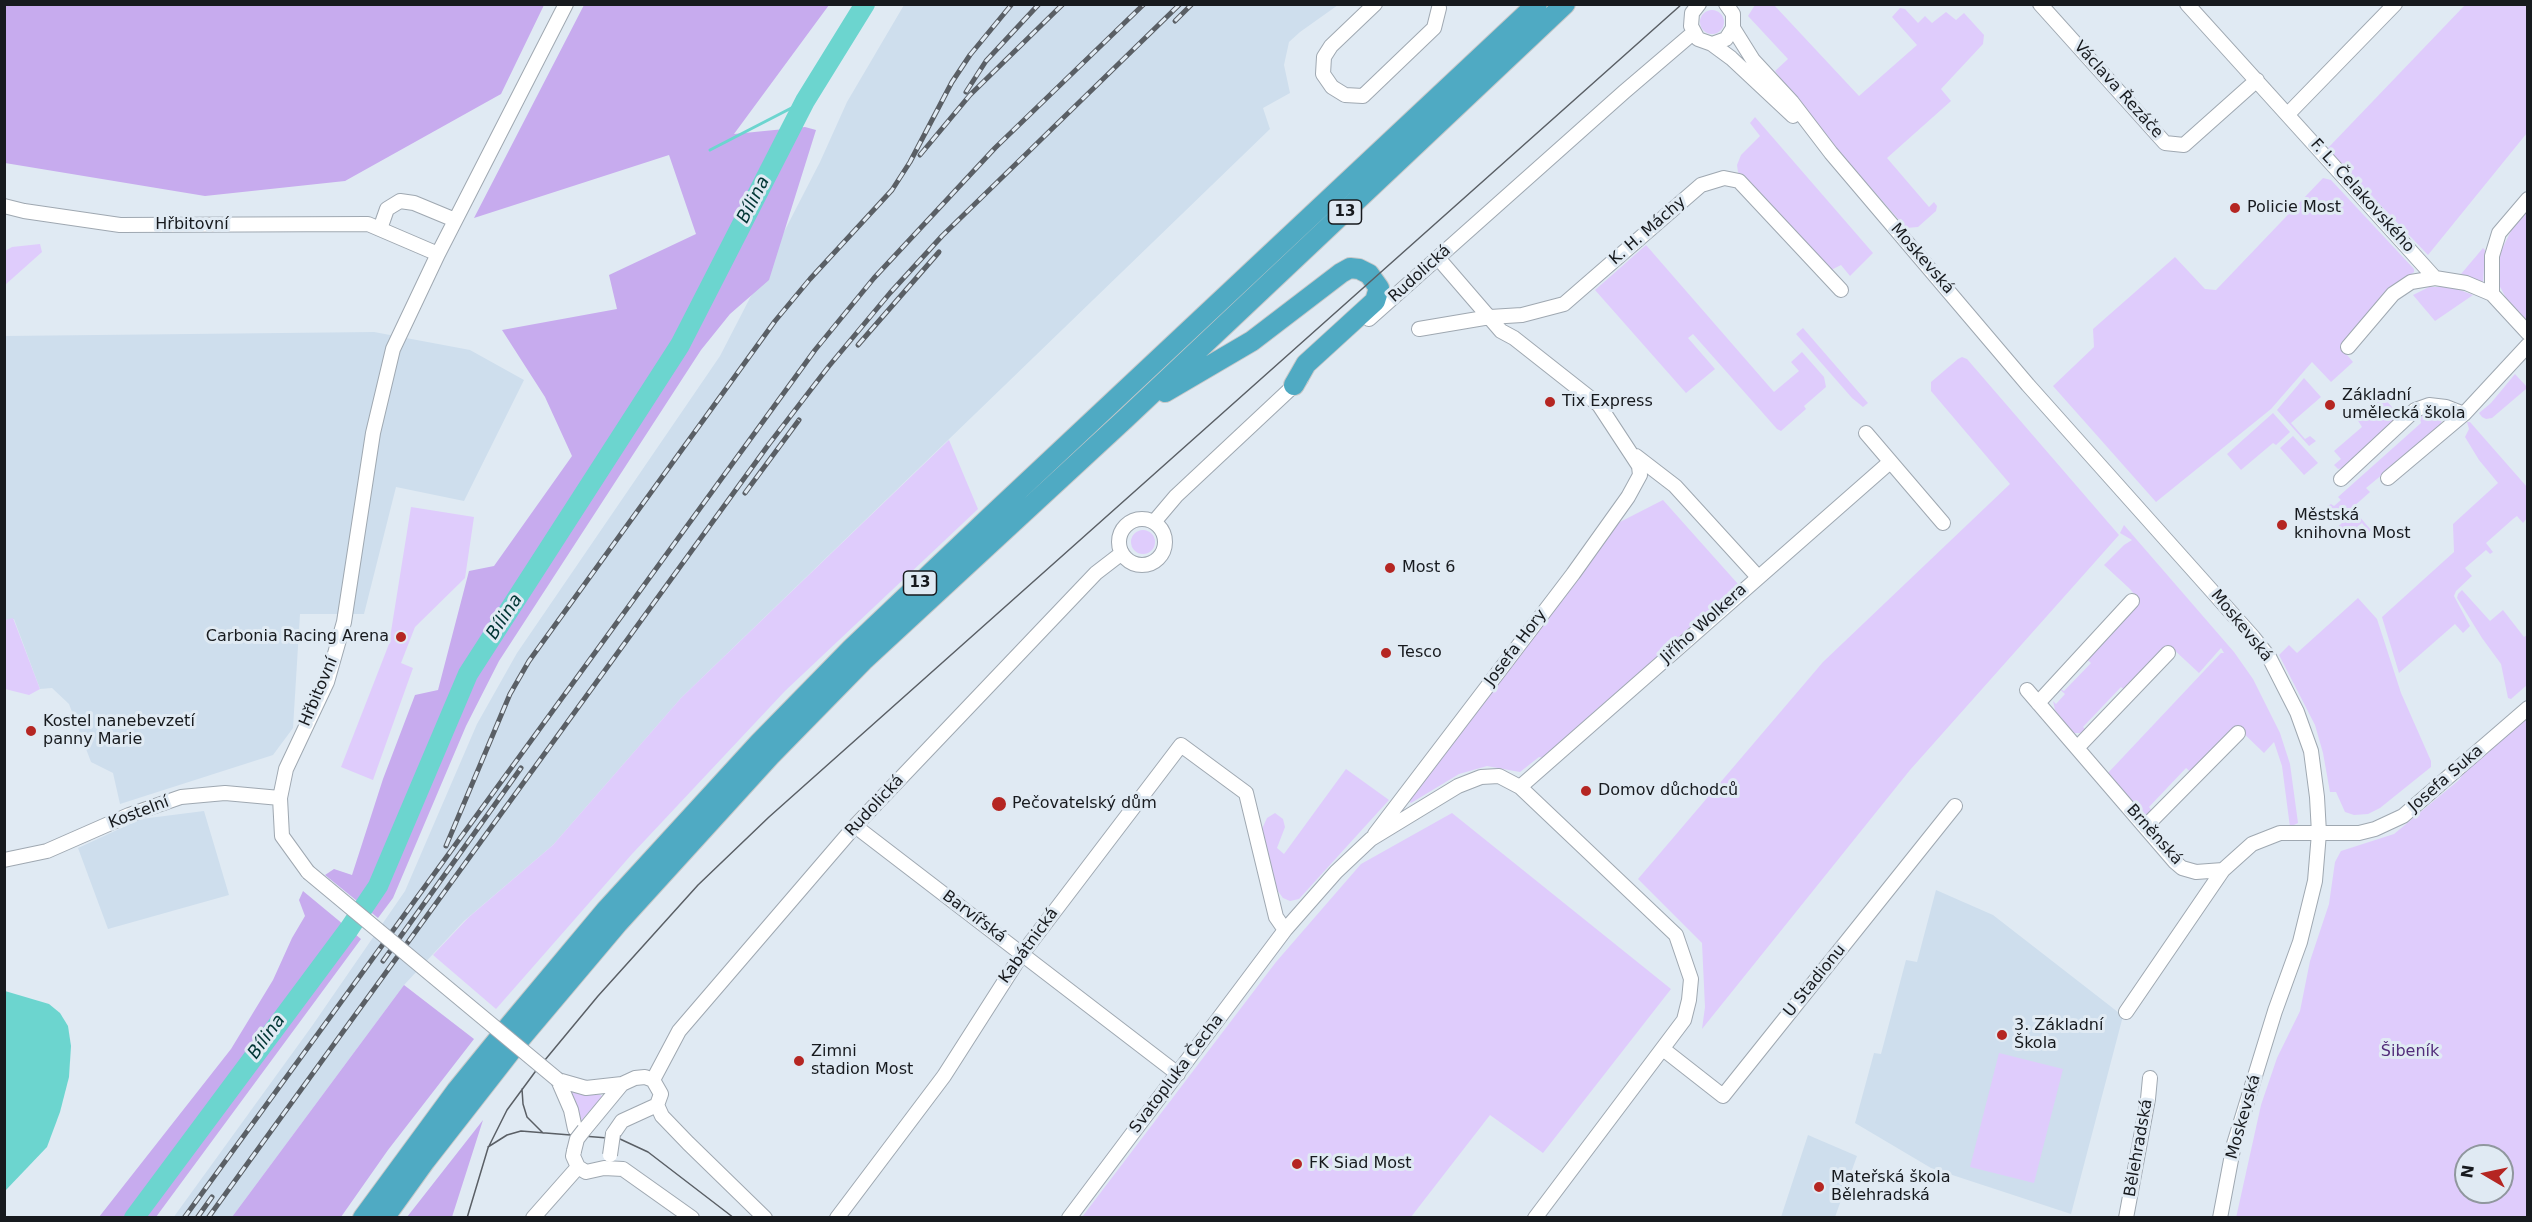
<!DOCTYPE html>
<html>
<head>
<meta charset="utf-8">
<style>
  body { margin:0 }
  #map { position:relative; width:2532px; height:1222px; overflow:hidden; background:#e0eaf3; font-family:"DejaVu Sans",sans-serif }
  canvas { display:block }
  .frame { position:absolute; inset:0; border:6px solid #171a1e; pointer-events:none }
  .north { position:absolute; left:2454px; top:1144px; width:60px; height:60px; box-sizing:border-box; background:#e0eaf3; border:2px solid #90979e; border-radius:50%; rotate:279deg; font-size:16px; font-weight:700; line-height:24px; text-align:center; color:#171a1e }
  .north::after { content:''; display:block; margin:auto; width:21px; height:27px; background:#b52622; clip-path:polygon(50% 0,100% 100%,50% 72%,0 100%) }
</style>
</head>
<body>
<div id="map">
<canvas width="2532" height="1222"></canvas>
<div class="frame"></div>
<div class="north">N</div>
</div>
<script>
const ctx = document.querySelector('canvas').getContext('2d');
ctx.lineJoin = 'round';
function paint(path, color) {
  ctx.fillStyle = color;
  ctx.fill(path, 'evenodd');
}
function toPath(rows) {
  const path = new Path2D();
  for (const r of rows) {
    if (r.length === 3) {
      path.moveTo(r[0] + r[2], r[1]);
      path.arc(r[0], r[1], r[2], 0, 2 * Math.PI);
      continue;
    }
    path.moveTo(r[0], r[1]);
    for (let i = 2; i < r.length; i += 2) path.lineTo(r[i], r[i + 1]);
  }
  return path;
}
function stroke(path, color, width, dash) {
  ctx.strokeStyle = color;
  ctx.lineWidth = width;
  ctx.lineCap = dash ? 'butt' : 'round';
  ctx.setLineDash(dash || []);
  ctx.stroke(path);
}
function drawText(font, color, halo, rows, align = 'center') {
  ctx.font = font + ' "DejaVu Sans",sans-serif';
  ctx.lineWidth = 6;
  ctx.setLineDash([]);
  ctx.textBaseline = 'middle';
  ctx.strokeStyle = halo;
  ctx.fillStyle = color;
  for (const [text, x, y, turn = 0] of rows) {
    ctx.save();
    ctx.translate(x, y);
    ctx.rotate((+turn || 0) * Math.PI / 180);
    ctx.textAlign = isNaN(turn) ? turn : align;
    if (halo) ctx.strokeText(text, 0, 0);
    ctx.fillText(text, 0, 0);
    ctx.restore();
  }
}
paint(toPath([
  [904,5,1338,5,1300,32,1289,42,1284,65,1290,93,1263,108,1270,129,681,698,553,845,464,921,404,985,232,1217,173,1218,312,1026,405,891,477,724,517,653,720,356,820,162,847,102],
  [374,332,470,350,524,380,464,501,396,487,364,614,300,614,293,728,273,755,120,804,113,773,91,762,69,704,52,688,40,689,14,619,5,620,5,336],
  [204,811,229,895,108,929,78,848,141,819],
  [1936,890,1993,915,2123,1016,2071,1214,1931,1168,1855,1123,1874,1053,1881,1054,1906,960,1917,962],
  [1808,1135,1857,1156,1835,1217,1781,1217]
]), '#cedeed');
paint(toPath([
  [1755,5,1774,5,1859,96,1917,45,1892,17,1900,8,1905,9,1918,23,1925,16,1932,23,1946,12,1956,20,1964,13,1984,35,1983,44,1941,89,1951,101,1887,158,1929,207,1934,202,1937,206,1936,211,1918,227,1906,228,1806,114,1775,71,1788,59,1748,16],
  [2465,5,2527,5,2527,133,2428,255,2327,149],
  [1712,22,12],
  [1755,117,1873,253,1850,276,1841,265,1829,271,1738,172,1737,165,1741,155,1760,136,1750,123],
  [2323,178,2331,180,2414,269,2414,272,2393,288,2341,348,2353,362,2331,382,2312,362,2271,409,2156,502,2053,386,2094,347,2093,329,2175,257,2205,289,2216,290],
  [2527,211,2527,320,2521,318,2513,311,2498,283,2499,255,2512,229],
  [40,244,42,252,5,285,5,251,12,247],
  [1646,245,1774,392,1799,371,1791,362,1802,352,1824,377,1826,387,1804,406,1806,409,1781,431,1777,429,1693,334,1688,338,1715,369,1686,393,1595,290],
  [2483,248,2485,250,2483,283,2461,274],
  [2429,287,2452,287,2473,295,2435,321,2413,295],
  [1803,328,1868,403,1863,407,1852,398,1796,334],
  [1962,357,1967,359,2119,535,1910,770,1702,1029,1705,1007,1702,943,1638,879,1823,662,2010,484,1931,391,1931,382,1958,359],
  [2515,374,2527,387,2527,390,2526,389,2492,418,2486,419,2482,417,2479,413,2491,403],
  [2304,378,2321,397,2291,423,2305,439,2310,436,2316,441,2309,446,2277,410],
  [2383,397,2400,416,2342,468,2338,469,2334,465,2341,459,2334,451,2362,427,2357,419],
  [2432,411,2440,413,2442,419,2440,427,2366,488,2370,492,2352,508,2371,530,2369,532,2362,523,2357,527,2361,532,2358,535,2351,528,2341,536,2335,529,2342,523,2328,506,2331,504,2334,506,2341,500,2338,497,2421,423,2419,414],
  [2273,413,2290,432,2276,445,2273,443,2241,470,2227,454],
  [2467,422,2470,422,2527,487,2527,518,2523,523,2517,516,2513,519,2486,543,2493,552,2490,554,2486,550,2465,568,2472,576,2456,591,2454,596,2470,626,2463,633,2455,624,2399,673,2382,617,2454,552,2453,524,2498,483,2479,460,2465,437,2469,429],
  [2293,436,2318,463,2304,475,2280,448],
  [949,440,978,509,785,691,632,854,496,1009,433,955,469,917,553,845,681,698],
  [1663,500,1738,584,1544,758,1539,757,1520,772,1487,766,1459,774,1411,803,1408,800,1618,523],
  [411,507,474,517,465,578,415,627,401,663,413,668,373,780,341,767,389,644],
  [2124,525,2234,652,2253,679,2280,733,2290,764,2298,823,2290,827,2282,766,2274,742,2264,753,2238,728,2193,774,2186,768,2149,807,2154,813,2145,816,2140,813,2107,774,2221,653,2224,653,2221,648,2199,673,2171,647,2128,692,2121,687,2083,727,2089,733,2073,733,2055,710,2053,701,2056,704,2065,694,2057,687,2064,691,2091,663,2083,656,2138,599,2130,589,2104,565,2124,545,2132,540,2120,533],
  [1143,542,12],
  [2462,590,2490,621,2503,610,2524,637,2527,635,2527,685,2511,699,2508,698,2501,664,2482,638,2457,598,2458,594],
  [2358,598,2377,619,2401,693,2431,761,2431,767,2380,808,2368,814,2354,815,2345,812,2336,792,2330,792,2323,753,2315,725,2279,655,2289,645,2297,653],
  [13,618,40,689,29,695,5,689,5,620],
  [2527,716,2527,1217,2236,1218,2261,1105,2277,1058,2300,1011,2310,961,2329,904,2335,862,2341,851,2394,834,2459,780,2468,766],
  [2466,1156,2502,1156,2502,1192,2466,1192],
  [1346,769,1389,800,1299,899,1290,901,1283,898,1275,887,1261,831,1267,818,1275,813,1283,819,1285,827,1277,848,1284,854],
  [1452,813,1671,989,1543,1153,1490,1115,1411,1217,1082,1217,1276,962,1361,864],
  [1999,1053,2063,1069,2034,1183,1970,1167],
  [571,1091,601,1095,602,1097,581,1121]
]), '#dfccfc');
paint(toPath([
  [4,5,5,4,544,5,501,94,345,181,205,196,5,163],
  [584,5,829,5,734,134,805,127,816,130,769,280,730,314,701,350,499,661,466,726,393,898,378,918,325,875,334,869,352,875,383,779,415,695,438,690,469,571,494,566,572,456,545,397,502,330,617,309,609,275,696,234,669,155,474,218],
  [303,891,361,939,156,1217,99,1217,231,1049,273,980,292,938,305,916,299,900],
  [404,985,474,1039,388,1150,341,1217,232,1217],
  [483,1120,452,1217,407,1217]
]), '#c7abee');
paint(toPath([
  [5,991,49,1004,60,1013,68,1026,71,1046,69,1077,60,1112,47,1147,5,1191]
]), '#6cd5cf');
stroke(toPath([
  [710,150,805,101]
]), '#6cd5cf', 3);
stroke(toPath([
  [134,1218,349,929,378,886,468,674,680,345,805,101,865,4]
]), '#6cd5cf', 20);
const minor = toPath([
  [1375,4,1331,46,1324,57,1323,74,1332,87,1345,95,1363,96,1434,28,1439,8],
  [1699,4,1692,13,1691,26,1698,39,1712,44,1726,39,1733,28,1733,14,1726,4],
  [2040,4,2165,143,2184,145,2257,80],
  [2187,4,2435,278],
  [1733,28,1753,60,1792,102,1831,153,2028,385,2253,637,2269,657,2297,712,2311,751,2317,797,2319,833,2315,881,2300,942,2275,1011,2234,1144,2220,1218],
  [1712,44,1731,58,1793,116],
  [2288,114,2395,4],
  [4,206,24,211,120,225,368,224,438,254],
  [380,229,387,209,400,201,414,203,455,220],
  [2492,294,2492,256,2499,233,2528,199],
  [1369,319,1624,92,1693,33],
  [1419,329,1490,317,1522,315,1564,304,1701,185,1724,178,1739,181,1841,290],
  [2348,347,2393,294,2411,282,2435,278,2466,283,2492,294,2528,333],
  [1866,433,1943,523],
  [1636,456,1675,486,1758,577],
  [2388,478,2464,414,2528,345],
  [2341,479,2415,410,2429,405,2446,407,2464,414],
  [1142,542,23],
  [1154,522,1176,496,1301,379],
  [2027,690,2175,862,2182,868,2196,872,2223,870,2252,844,2280,833,2359,833,2375,829,2403,816,2528,708],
  [2038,703,2132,601],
  [2077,748,2168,653],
  [1520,787,1890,462],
  [855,826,1178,1074],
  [2145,827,2238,733],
  [1375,834,1573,574,1628,497,1640,475,1639,466,1599,405,1514,338,1501,331,1438,258],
  [4,860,47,851,129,815,181,797,225,793,280,798],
  [308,872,282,836,280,798,286,769,327,682,344,622,373,433,393,349,438,254,566,4],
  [1285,930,1336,872,1371,839,1458,786,1481,777,1499,776,1520,787,1676,935,1691,979,1689,1000,1684,1020,1535,1218],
  [2126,1012,2223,870],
  [1663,1049,1723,1096,1955,806],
  [558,1080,586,1088,622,1084],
  [558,1080,571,1110,575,1129],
  [653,1080,679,1031,855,826,1096,573,1122,553],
  [657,1105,662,1116,688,1143,765,1218],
  [584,1130,622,1084,635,1078,645,1077,653,1080,661,1094,657,1105,622,1121,613,1134],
  [574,1151,573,1156,578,1167,586,1172,604,1168,623,1169,692,1218],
  [533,1218,578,1167],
  [837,1218,944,1076,1022,954,1181,745,1246,793,1276,917,1285,930,1069,1218],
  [2126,1218,2148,1099,2150,1078]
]);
const highway = toPath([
  [1165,392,1252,341,1341,273,1350,268,1359,269,1369,274,1379,288,1375,301,1306,364,1294,385],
  [363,1218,457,1090,509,1026,606,910,759,743,852,648,991,516,1537,4],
  [384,1218,425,1161,521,1038,618,923,770,756,863,661,1125,419,1565,4]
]);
stroke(minor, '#9fa8b1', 16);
stroke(highway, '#c7c8c9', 22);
stroke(minor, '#fff', 14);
stroke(highway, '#4faac3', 20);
stroke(toPath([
  [522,1089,523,1104,527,1117,543,1133],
  [488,1147,507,1135,521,1131,620,1139,648,1152,734,1218],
  [467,1218,488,1148,507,1110,535,1072,598,996,698,885,769,817,1682,4]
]), '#5a5f65', 1.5);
const rail = toPath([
  [1175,21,1192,4],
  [966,92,986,61,1039,4],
  [920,155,970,95,1063,4],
  [858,345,939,252],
  [745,493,799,420],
  [446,846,510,694,529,661,775,321,810,279,892,190,910,162,952,82,970,55,1012,4],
  [383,961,521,768],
  [184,1218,815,350,874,278,995,148,1144,4],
  [197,1218,212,1197],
  [208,1218,769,444,829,366,890,293,942,236,1180,4]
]);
stroke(rail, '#5a5f65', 5);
stroke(rail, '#e0eaf3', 3, [9]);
const minorBridge = toPath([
  [308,872,558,1080],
  [574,1151,577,1139,584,1130],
  [610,1155,613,1134]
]);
stroke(minorBridge, '#9fa8b1', 16, []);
stroke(minorBridge, '#fff', 14);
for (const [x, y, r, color] of [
  [2235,208,6,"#b52622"],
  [1550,402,6,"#b52622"],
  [2330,405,6,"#b52622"],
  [2282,525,6,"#b52622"],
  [1390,568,6,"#b52622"],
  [401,637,6,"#b52622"],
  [1386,653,6,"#b52622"],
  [31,731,6,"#b52622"],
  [1586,791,6,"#b52622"],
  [999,804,8,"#b52622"],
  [2002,1035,6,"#b52622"],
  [799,1061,6,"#b52622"],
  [1297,1164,6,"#b52622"],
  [1819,1187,6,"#b52622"]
]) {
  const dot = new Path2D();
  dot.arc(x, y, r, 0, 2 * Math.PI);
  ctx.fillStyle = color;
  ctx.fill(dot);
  stroke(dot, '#e0eaf3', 2);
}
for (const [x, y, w] of [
  [1345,212,33],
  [920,583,33]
]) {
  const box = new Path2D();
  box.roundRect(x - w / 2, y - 12, w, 24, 4.5);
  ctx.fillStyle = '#e0eaf3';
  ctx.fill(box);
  stroke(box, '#171a1e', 1.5);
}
drawText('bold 15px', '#171a1e', null, [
  ["13",1345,212],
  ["13",920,583]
]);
drawText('16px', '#171a1e', '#e0eaf3', [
  ["Václava Řezáče",2118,90,48],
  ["F. L. Čelakovského",2362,196,48],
  ["Hřbitovní",192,225],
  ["K. H. Máchy",1648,231,-41],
  ["Moskevská",1922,259,49],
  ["Rudolická",1420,274,-42],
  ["Jiřího Wolkera",1704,624,-42],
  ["Moskevská",2241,626,51],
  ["Josefa Hory",1516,648,-53],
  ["Hřbitovní",319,692,-67],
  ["Josefa Suka",2446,779,-41],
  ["Rudolická",875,806,-47],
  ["Kostelní",139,813,-21],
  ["Brněnská",2154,835,48],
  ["Barvířská",974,917,37],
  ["Kabátnická",1029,946,-54],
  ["U Stadionu",1815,981,-51],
  ["Svatopluka Čecha",1177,1074,-53],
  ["Moskevská",2244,1117,-74],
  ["Bělehradská",2139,1148,-80]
]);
drawText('16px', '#171a1e', '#e0eaf3', [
  ["Policie Most",2247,208],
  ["Základní",2342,396],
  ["umělecká škola",2342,414],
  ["Tix Express",1562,402],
  ["Městská",2294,516],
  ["knihovna Most",2294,534],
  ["Most 6",1402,568],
  ["Carbonia Racing Arena",389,637,"right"],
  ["Tesco",1398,653],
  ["Kostel nanebevzetí",43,722],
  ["panny Marie",43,740],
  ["Domov důchodců",1598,791],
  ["Pečovatelský dům",1012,804],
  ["3. Základní",2014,1026],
  ["Škola",2014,1044],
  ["Zimni",811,1052],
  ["stadion Most",811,1070],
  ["FK Siad Most",1309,1164],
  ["Mateřská škola",1831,1178],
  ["Bělehradská",1831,1196]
], 'left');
drawText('16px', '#522d7a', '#e0eaf3', [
  ["Šibeník",2410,1052]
]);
drawText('italic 18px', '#013634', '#e0eaf3', [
  ["Bílina",754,200,-63],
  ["Bílina",505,617,-57],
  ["Bílina",267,1037,-54]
]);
</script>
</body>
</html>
